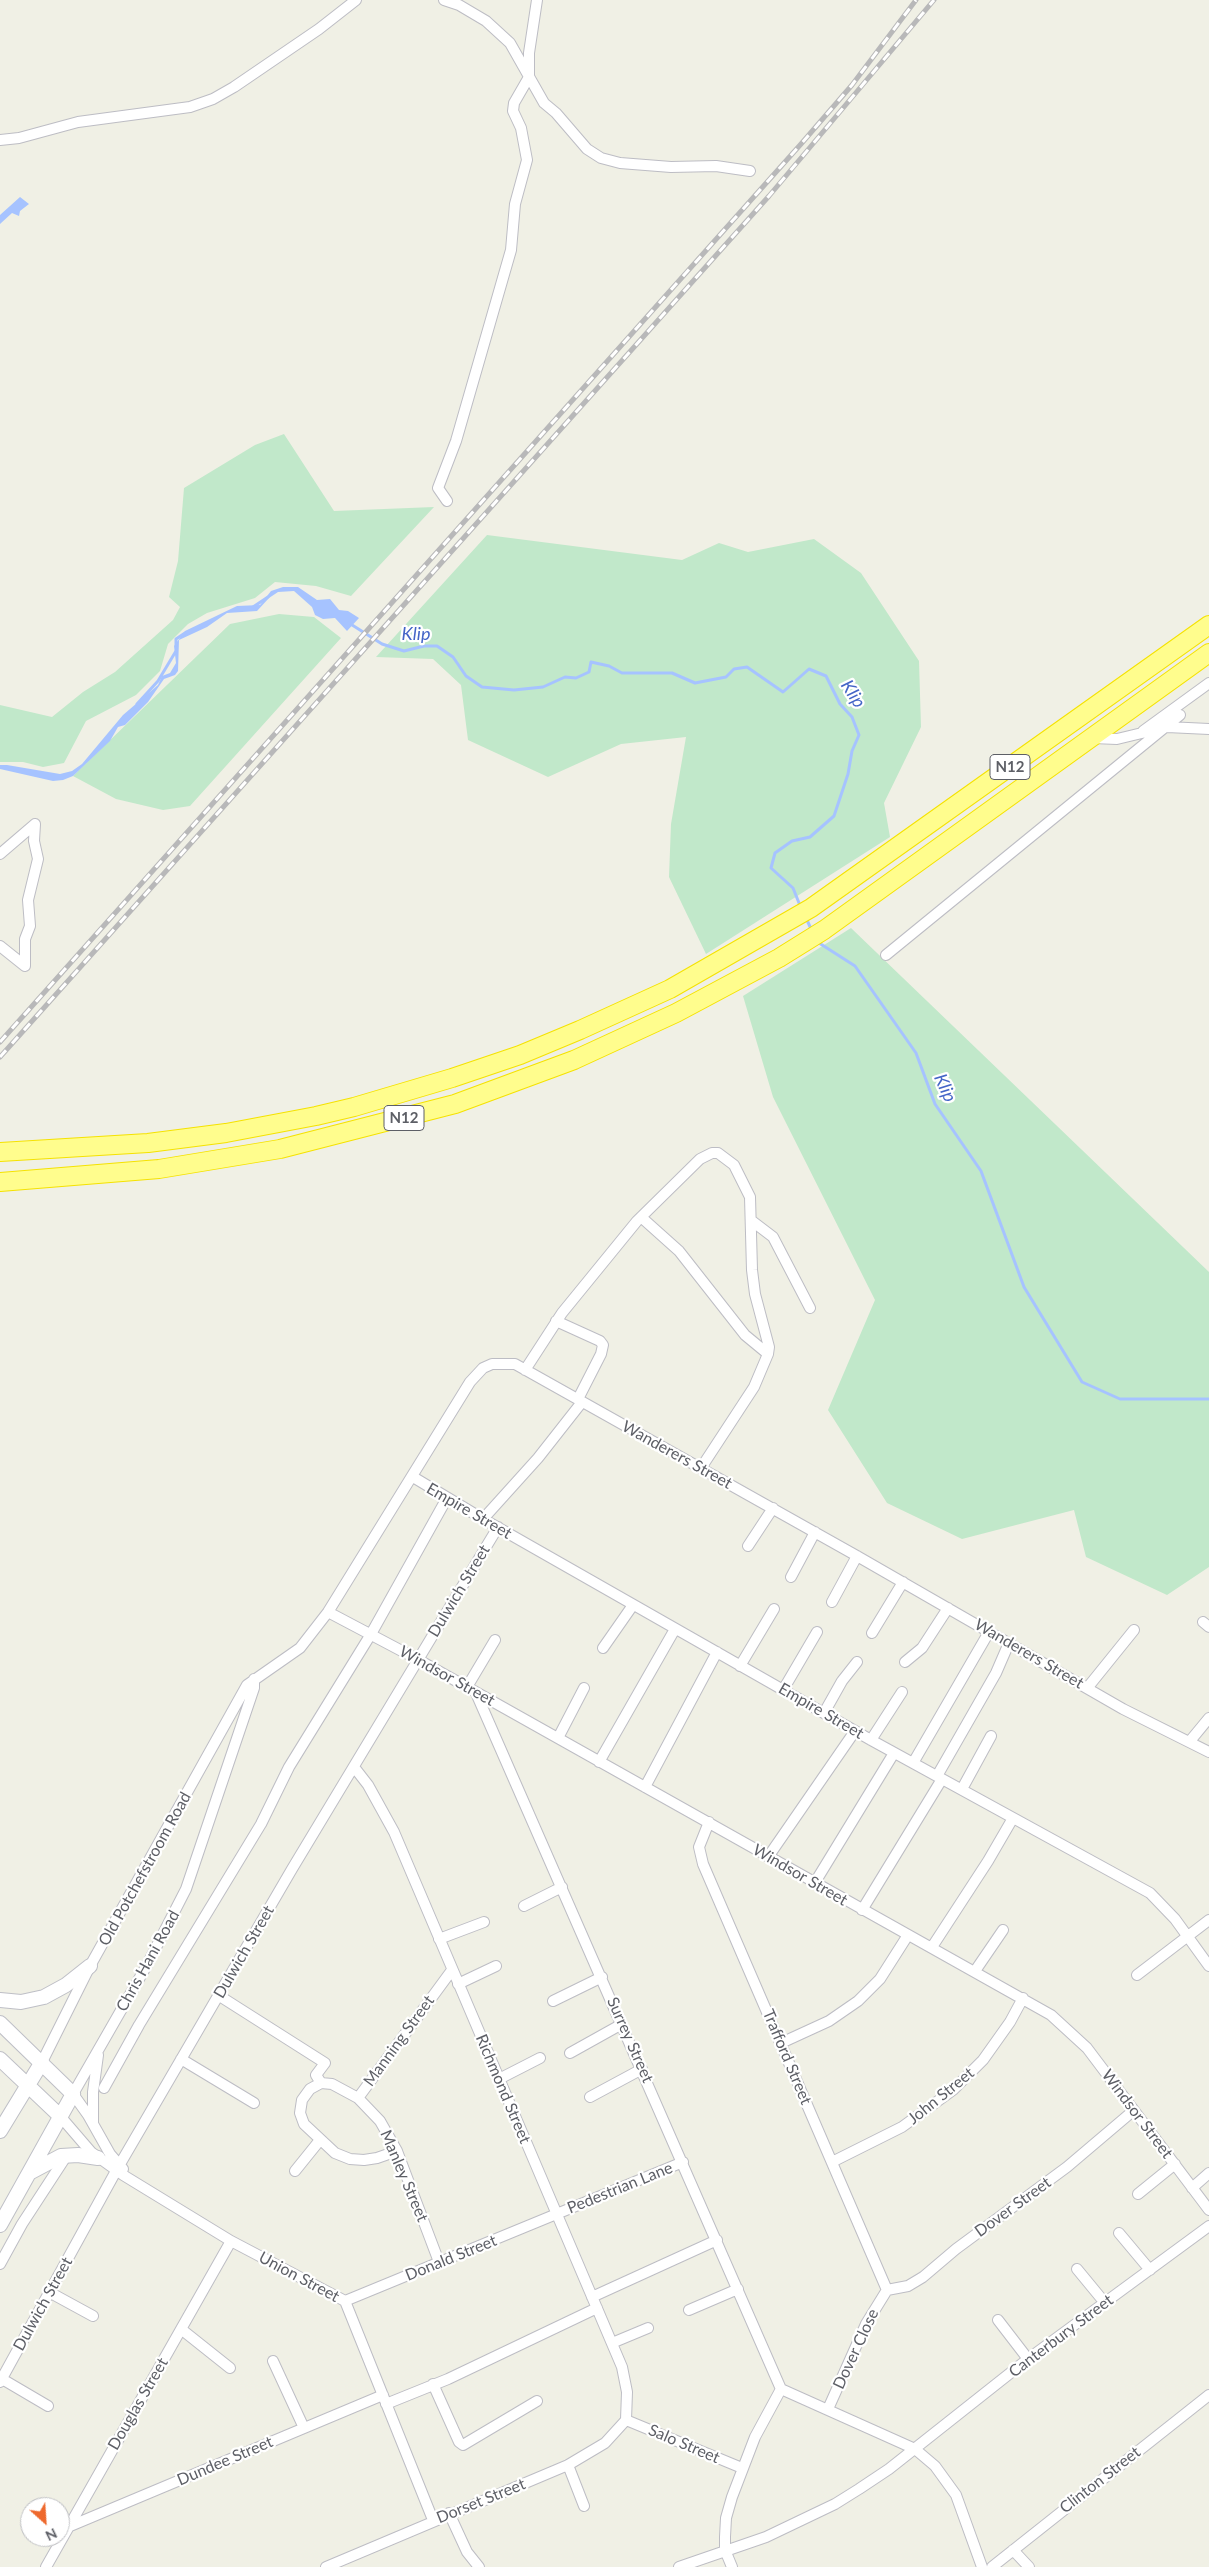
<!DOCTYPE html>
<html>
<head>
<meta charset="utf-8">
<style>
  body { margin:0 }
  #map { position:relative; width:1209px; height:2567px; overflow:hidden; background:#f0f0e5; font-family:Lato,sans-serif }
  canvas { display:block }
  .north { position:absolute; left:20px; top:2497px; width:50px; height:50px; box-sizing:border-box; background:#fff; border:1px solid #bebfc2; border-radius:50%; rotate:154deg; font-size:14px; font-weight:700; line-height:20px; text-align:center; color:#5d5f66 }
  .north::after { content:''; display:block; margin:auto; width:18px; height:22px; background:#ee692d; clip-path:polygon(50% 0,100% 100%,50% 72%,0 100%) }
</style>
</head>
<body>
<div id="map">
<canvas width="1209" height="2567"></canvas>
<div class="north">N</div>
</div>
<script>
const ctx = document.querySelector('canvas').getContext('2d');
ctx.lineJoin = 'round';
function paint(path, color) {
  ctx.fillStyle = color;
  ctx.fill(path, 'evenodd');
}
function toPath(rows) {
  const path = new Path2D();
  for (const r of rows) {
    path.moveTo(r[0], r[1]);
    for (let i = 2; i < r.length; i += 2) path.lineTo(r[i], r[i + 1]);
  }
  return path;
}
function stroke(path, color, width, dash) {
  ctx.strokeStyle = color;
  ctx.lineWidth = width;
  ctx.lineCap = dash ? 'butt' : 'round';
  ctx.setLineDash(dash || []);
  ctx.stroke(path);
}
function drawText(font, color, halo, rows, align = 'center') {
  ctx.font = font + ' Lato,sans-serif';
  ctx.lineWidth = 4.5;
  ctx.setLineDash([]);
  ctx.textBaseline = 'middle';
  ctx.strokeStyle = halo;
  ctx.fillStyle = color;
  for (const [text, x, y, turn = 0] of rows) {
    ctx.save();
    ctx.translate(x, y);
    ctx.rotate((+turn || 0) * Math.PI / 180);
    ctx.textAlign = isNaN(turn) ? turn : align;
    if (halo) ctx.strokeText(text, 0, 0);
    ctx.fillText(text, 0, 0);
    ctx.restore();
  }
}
paint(toPath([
  [284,434,334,511,434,507,351,596,316,586,275,582,255,598,207,613,188,624,168,644,160,671,136,695,86,721,64,763,43,767,23,762,0,762,0,705,52,717,83,692,115,672,173,620,180,607,169,597,178,561,184,488,255,445],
  [487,535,682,560,719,543,748,552,814,539,861,573,919,661,921,727,884,803,890,837,706,954,669,877,671,824,686,737,621,744,548,777,468,740,461,685,433,659,376,657],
  [279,614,314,617,341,638,190,806,163,810,116,799,73,776,230,624],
  [851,928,1209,1272,1209,1567,1167,1595,1086,1557,1074,1510,962,1539,887,1503,828,1410,875,1300,773,1097,743,996]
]), '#c1e8ca');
paint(toPath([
  [20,197,29,204,20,211,19,216,12,213,0,224,0,215],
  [283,587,298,587,317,600,330,599,339,610,348,611,359,618,347,631,335,618,323,619,315,615,312,607,294,591,278,592,269,598,257,611,227,613,207,627,179,640,178,671,175,675,164,679,148,702,125,725,118,727,110,741,73,776,63,780,53,781,0,769,0,765,7,765,60,774,72,771,82,764,123,715,158,685,162,676,170,673,176,663,174,646,185,631,237,606,260,605,271,591]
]), '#a6c3ff');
stroke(toPath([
  [253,607,268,597],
  [349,623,382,644,404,651,424,646,437,646,453,657,466,676,482,687,514,690,543,687,565,677,576,678,589,672,591,662,609,666,622,673,672,673,695,683,726,677,734,669,747,667,783,692,809,669,826,676,840,704,852,717,859,735,852,751,848,774,834,816,810,837,792,841,775,853,771,868,793,888,801,908],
  [176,645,176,639,185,633],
  [137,704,158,681,176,651],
  [806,918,812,931],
  [816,941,855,966,916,1053,935,1104,981,1171,1024,1287,1082,1382,1120,1399,1209,1399]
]), '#a6c3ff', 3);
const street = toPath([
  [444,0,459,5,486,21,510,43,544,103,556,113,587,149,601,158,620,163,671,167,716,166,750,171],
  [0,140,19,138,78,122,190,107,213,99,234,87,319,29,356,0],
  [447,501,438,488,456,441,511,250,515,204,527,160,521,128,513,111,514,103,529,77,529,53,537,0],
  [1143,731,1209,683],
  [1093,738,1117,739,1167,727,1209,729],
  [0,854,35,824],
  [0,946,25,966],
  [886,955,1180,715],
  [25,966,25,939,30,926,28,900,38,859,34,841,35,824],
  [641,1217,679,1251,745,1335,768,1354],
  [752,1221,773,1237,810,1308],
  [556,1321,600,1341,603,1345,601,1354,578,1399],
  [525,1370,562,1313,637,1221,700,1159,712,1153,718,1153,734,1165,750,1197,752,1270,755,1294,769,1347,768,1354,754,1387,701,1468],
  [413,1477,483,1519,871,1740,1150,1893,1175,1919,1209,1966],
  [483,1519,538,1458,582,1402],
  [748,1546,773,1508],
  [791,1577,815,1532],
  [832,1602,857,1556],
  [328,1612,417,1659,1051,2015,1087,2048,1209,2210],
  [1203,1622,1209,1627],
  [872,1633,903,1582],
  [603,1648,633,1605],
  [905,1662,922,1648,948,1608],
  [740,1666,774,1609],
  [467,1687,495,1640],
  [1088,1687,1134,1630],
  [783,1690,817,1632],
  [476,1693,781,2389],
  [824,1713,842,1681,857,1662],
  [558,1738,584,1688],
  [871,1740,902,1692],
  [1190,1741,1209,1718],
  [599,1762,675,1629],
  [913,1763,989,1632],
  [354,1767,368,1785,394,1832,622,2367,627,2392,626,2420],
  [937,1776,996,1673,1009,1643],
  [645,1787,717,1652],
  [962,1789,991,1736],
  [709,1822,699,1847,703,1864,887,2290],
  [768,1857,855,1731],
  [814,1884,894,1753],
  [524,1906,562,1887],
  [862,1910,942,1779],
  [439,1939,484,1922],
  [932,1947,988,1861,1013,1818],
  [975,1971,1003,1930],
  [1137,1975,1209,1920],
  [458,1984,496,1966],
  [218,1995,325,2063,316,2075,321,2083],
  [553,2001,602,1977],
  [781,2043,829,2021,858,2001,880,1979,908,1935],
  [570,2053,622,2024],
  [181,2059,254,2103],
  [42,2062,90,1966,247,1685,300,1648,328,1612,470,1382,483,1368,492,1364,515,1364,857,1556,1123,1709,1209,1752],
  [499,2079,540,2058],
  [104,2088,139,2025,261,1824,289,1767,371,1634,447,1498],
  [590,2097,642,2069],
  [358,2098,452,1970],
  [60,2116,91,2152,123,2175,231,2241,345,2301,433,2520],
  [93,2122,93,2092,98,2055],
  [397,2151,377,2158,364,2160,350,2159,335,2153,304,2124,300,2113,302,2100,310,2089,321,2083,332,2084,358,2098,380,2121,397,2151,439,2262],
  [832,2162,902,2127,953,2090,983,2060,1010,2022,1023,1998],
  [123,2169,110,2154,88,2115,73,2094,147,1965,186,1889,254,1688,254,1679],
  [295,2171,320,2140],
  [1192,2188,1209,2173],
  [1138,2194,1175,2164],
  [1119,2233,1150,2270],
  [0,2264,22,2224,67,2155],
  [1077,2269,1105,2303],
  [887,2290,908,2286,923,2277,956,2249,1067,2167,1133,2111],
  [49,2292,93,2316],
  [592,2297,717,2240],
  [345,2301,683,2162],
  [689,2310,738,2289],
  [998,2320,1028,2359],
  [181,2329,230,2368],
  [612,2343,648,2328],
  [273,2361,304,2428],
  [2,2379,48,2406],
  [0,2382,116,2171,292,1869,498,1527],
  [433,2384,459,2442,463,2445,537,2401],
  [781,2389,915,2449,935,2466,956,2495,982,2567],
  [386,2404,448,2379,597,2308],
  [828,2409,866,2324,887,2290],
  [626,2420,742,2468],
  [568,2465,584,2506],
  [449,2513,467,2552,479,2567],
  [68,2527,383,2395],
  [1013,2550,1029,2567],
  [46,2567,231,2241],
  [326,2567,568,2465,605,2443,626,2420],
  [679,2567,766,2537,835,2504,859,2489,889,2469,1028,2359,1209,2226],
  [732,2567,725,2550,725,2537,726,2518,732,2497,755,2437,781,2389],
  [992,2567,1209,2395]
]);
const secondary = toPath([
  [0,2000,21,2002,44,1997,66,1985,90,1966],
  [0,2023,73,2094,0,2225],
  [0,2059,60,2116],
  [0,2131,42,2062],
  [31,2172,61,2156,78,2155,98,2158]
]);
const highway = toPath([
  [0,1152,148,1143,226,1133,316,1116,354,1107,452,1078,520,1055,580,1030,670,989,811,908,1209,625],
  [0,1182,159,1169,280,1149,455,1104,574,1060,676,1013,779,958,824,930,1209,653]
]);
stroke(street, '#bdbdc4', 12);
stroke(secondary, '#bebfc6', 16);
stroke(highway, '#f5e200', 20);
stroke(street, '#fff', 10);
stroke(secondary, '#fff', 14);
stroke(highway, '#fffd8d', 18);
const rail = toPath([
  [0,1042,801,144,852,85,916,0],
  [0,1057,769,196,934,0]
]);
stroke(rail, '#b8b8b9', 5);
stroke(rail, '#fff', 3, [9]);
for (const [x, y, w] of [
  [1010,767,40],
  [404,1118,40]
]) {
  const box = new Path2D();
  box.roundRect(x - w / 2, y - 12.5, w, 25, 4);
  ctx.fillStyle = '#fff';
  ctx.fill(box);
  stroke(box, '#5d5f66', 1);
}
drawText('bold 15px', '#5d5f66', null, [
  ["N12",1010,767],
  ["N12",404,1118]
]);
drawText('16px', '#5d5f66', '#fff', [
  ["Wanderers Street",677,1455,29],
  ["Empire Street",469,1511,30],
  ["Dulwich Street",459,1591,-59],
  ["Wanderers Street",1029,1654,30],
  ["Windsor Street",447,1676,29],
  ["Empire Street",821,1711,30],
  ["Old Potchefstroom Road",145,1869,-61],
  ["Windsor Street",800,1875,30],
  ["Dulwich Street",244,1952,-60],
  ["Chris Hani Road",148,1961,-61],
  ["Surrey Street",630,2040,66],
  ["Manning Street",399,2041,-54],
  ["Trafford Street",787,2057,67],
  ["Richmond Street",503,2089,67],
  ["John Street",941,2096,-39],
  ["Windsor Street",1137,2114,53],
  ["Manley Street",404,2176,67],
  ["Pedestrian Lane",620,2188,-22],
  ["Dover Street",1013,2207,-36],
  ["Donald Street",451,2258,-22],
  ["Union Street",299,2277,28],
  ["Dulwich Street",43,2304,-61],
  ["Canterbury Street",1061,2336,-37],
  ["Dover Close",856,2349,-65],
  ["Douglas Street",138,2404,-60],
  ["Salo Street",684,2444,23],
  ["Dundee Street",225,2461,-23],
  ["Clinton Street",1100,2480,-38],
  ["Dorset Street",481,2501,-22]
]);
drawText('italic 18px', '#4465c7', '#fff', [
  ["Klip",416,634],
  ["Klip",853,694,57],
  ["Klip",945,1088,66]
]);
</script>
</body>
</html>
